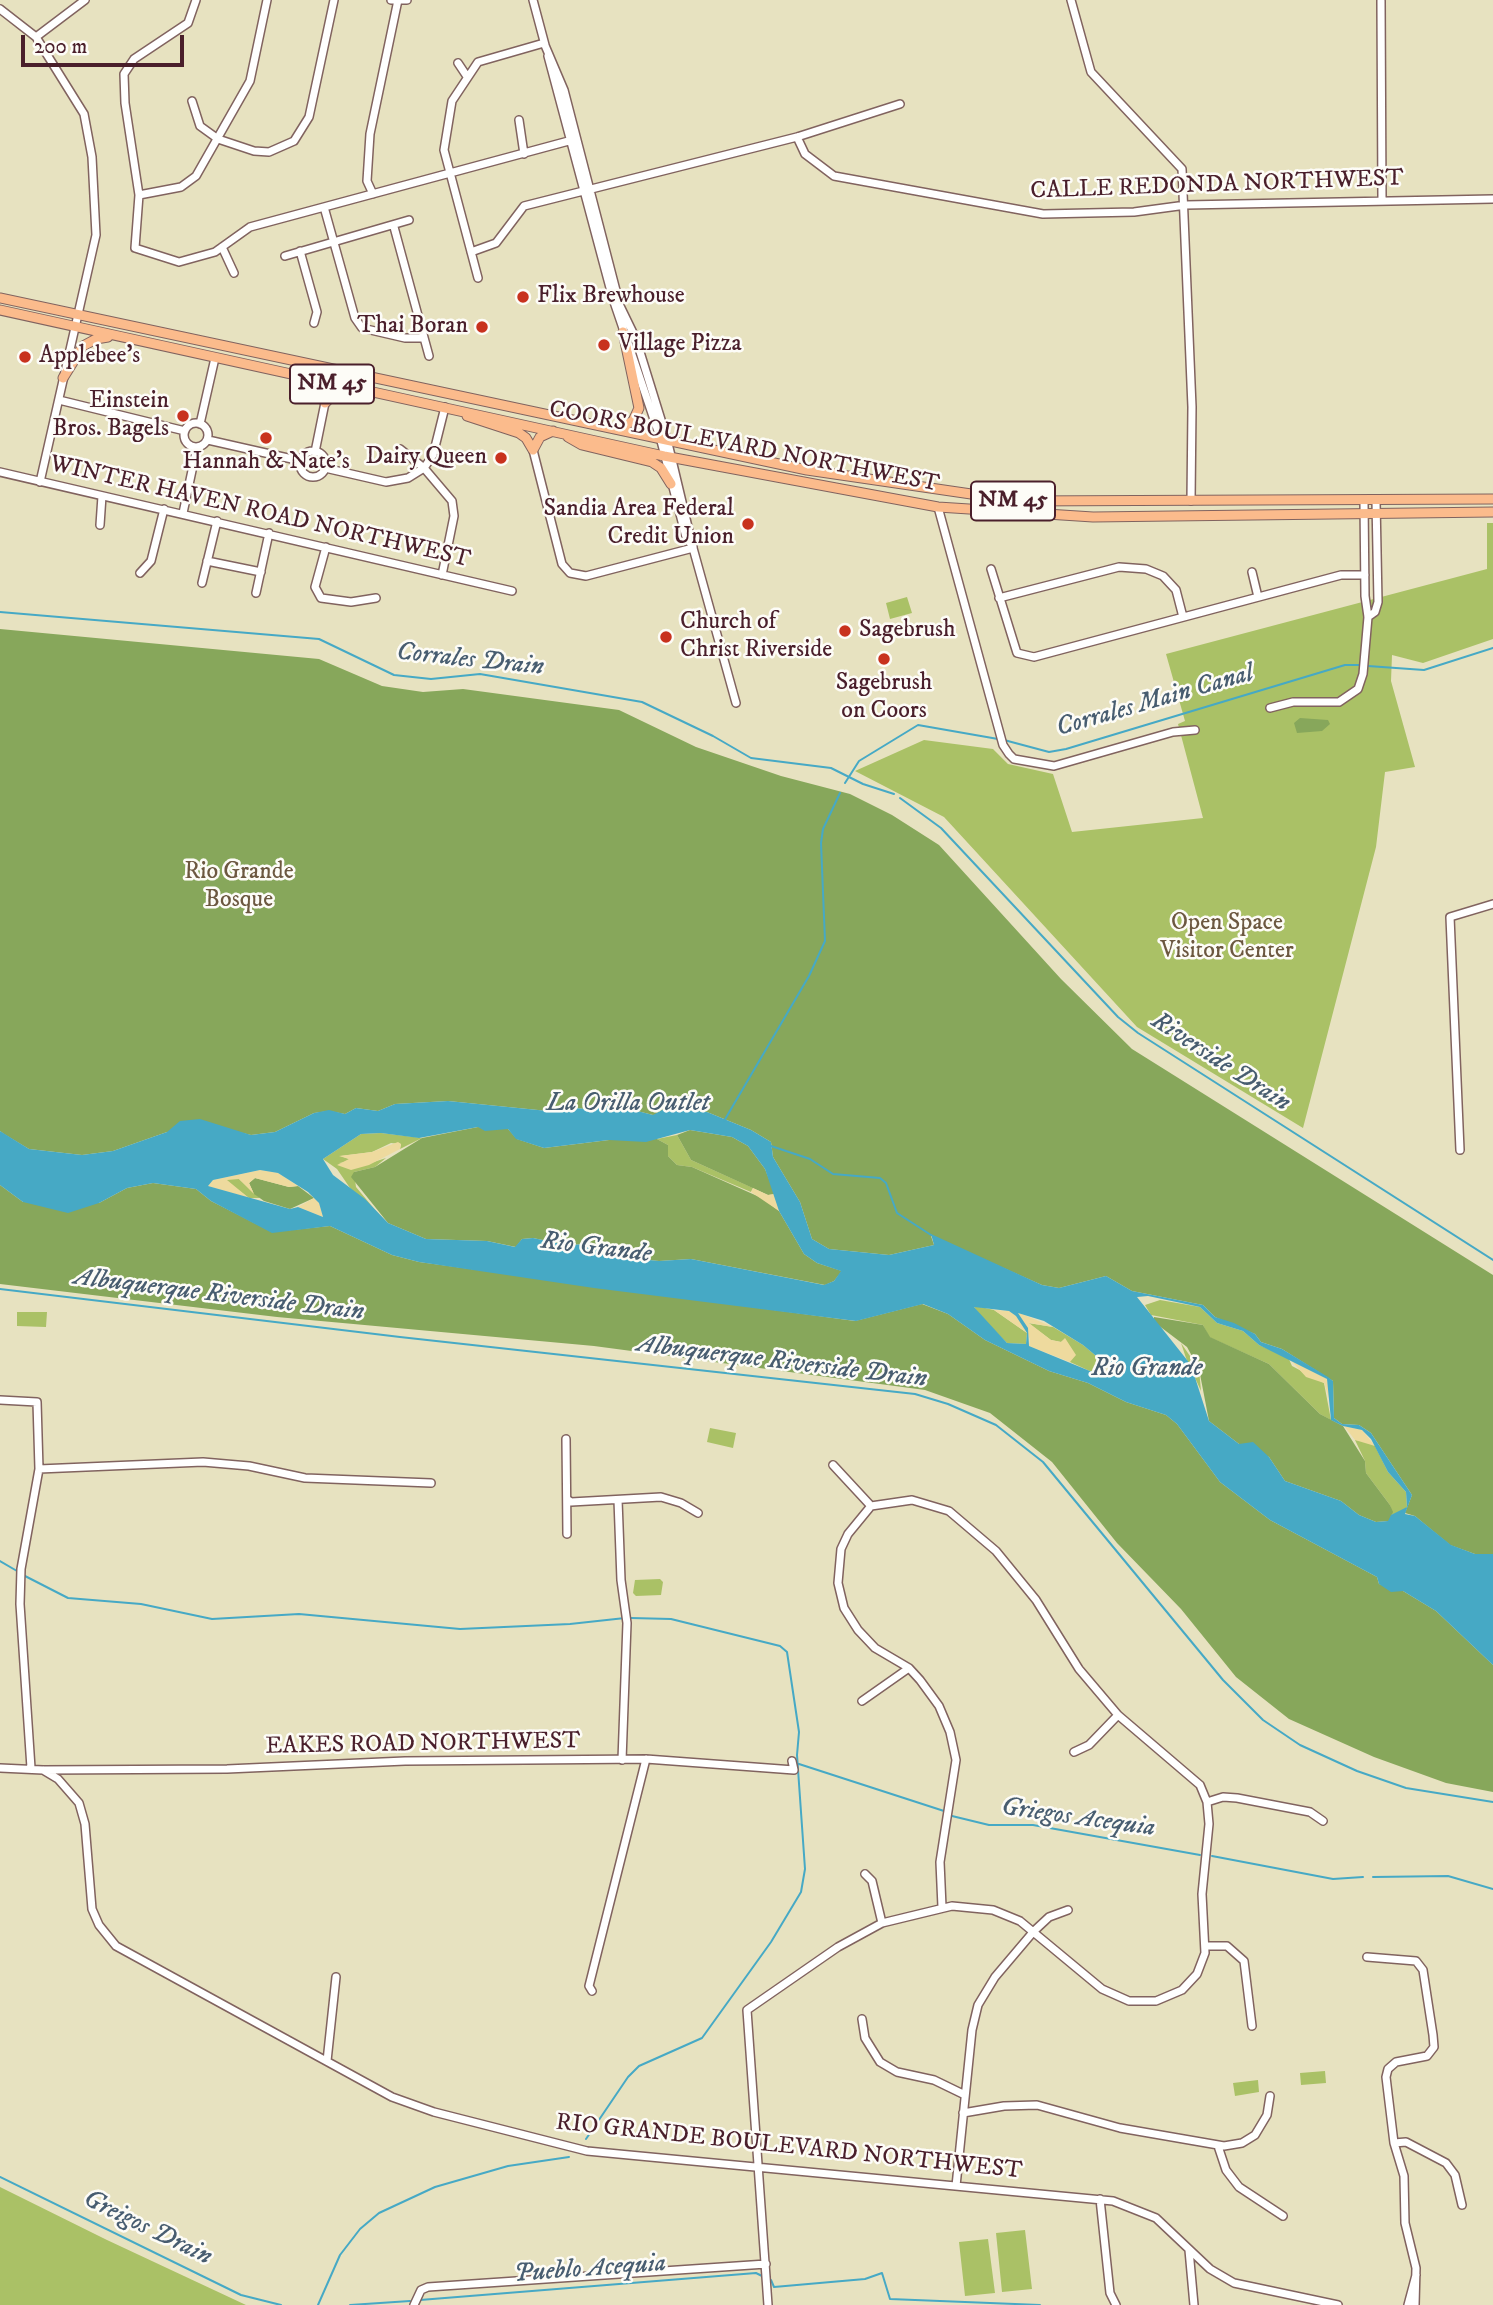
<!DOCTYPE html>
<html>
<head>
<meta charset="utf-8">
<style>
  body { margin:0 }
  #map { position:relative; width:1493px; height:2305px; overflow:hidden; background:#e7e2c0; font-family:"IM FELL DW Pica",serif }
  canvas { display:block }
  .scale { position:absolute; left:21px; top:35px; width:163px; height:32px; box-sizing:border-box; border:4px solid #4a1f2b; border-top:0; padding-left:9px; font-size:21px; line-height:24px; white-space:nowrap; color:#4a1f2b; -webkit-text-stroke:5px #fdfcf7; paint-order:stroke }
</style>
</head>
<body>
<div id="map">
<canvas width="1493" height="2305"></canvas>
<div class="scale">200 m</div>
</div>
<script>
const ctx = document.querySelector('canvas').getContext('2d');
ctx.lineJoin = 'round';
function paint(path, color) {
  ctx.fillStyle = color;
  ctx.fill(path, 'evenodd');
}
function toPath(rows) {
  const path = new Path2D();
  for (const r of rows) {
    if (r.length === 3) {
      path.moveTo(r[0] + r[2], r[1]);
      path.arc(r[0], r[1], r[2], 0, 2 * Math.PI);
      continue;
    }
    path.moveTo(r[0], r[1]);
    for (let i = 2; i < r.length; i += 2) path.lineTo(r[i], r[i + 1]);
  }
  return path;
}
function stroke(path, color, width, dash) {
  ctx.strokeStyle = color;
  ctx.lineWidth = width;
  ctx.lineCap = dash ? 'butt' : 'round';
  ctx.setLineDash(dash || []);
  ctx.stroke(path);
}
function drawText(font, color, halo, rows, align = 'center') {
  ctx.font = font + ' "IM FELL DW Pica",serif';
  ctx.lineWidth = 5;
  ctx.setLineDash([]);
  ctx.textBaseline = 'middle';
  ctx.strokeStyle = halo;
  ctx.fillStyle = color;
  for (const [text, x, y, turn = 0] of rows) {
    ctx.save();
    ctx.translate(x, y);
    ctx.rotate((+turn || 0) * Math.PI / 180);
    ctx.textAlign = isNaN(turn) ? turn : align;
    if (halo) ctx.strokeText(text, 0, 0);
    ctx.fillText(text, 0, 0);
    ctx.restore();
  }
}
paint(toPath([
  [1487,523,1493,523,1493,639,1423,663,1392,655,1391,681,1415,767,1385,772,1376,847,1303,1128,1137,1027,944,817,855,771,924,740,993,749,1008,764,1053,774,1072,832,1203,818,1178,724,1185,721,1166,654,1487,569],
  [907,597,912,613,890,619,886,603],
  [381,1133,422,1138,400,1149,401,1144,391,1143,372,1152,341,1156,349,1159,348,1162,339,1163,358,1167,386,1158,375,1167,354,1172,356,1187,381,1217,350,1188,337,1169,323,1159,361,1134],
  [677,1135,691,1160,753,1188,751,1192,692,1167,677,1165,668,1156,668,1145,657,1139],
  [227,1179,239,1179,260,1198,249,1198,226,1182],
  [1160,1300,1200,1307,1217,1323,1243,1331,1259,1345,1288,1357,1292,1366,1324,1383,1331,1420,1320,1414,1269,1364,1209,1337,1203,1325,1151,1315,1145,1305],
  [976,1306,994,1310,1027,1333,1026,1344,1007,1343,982,1318,974,1307],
  [17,1312,47,1312,46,1327,17,1326],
  [1028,1323,1053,1327,1083,1345,1107,1365,1105,1371,1092,1372,1070,1362,1069,1346,1065,1339,1061,1342,1051,1340],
  [1181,1343,1199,1369,1201,1391,1186,1358],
  [710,1428,736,1433,733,1448,707,1442],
  [1355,1440,1367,1441,1375,1446,1388,1472,1406,1492,1407,1507,1402,1512,1392,1515,1390,1505,1366,1473,1365,1461],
  [660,1579,663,1582,661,1595,636,1596,633,1593,635,1580],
  [1325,2071,1326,2083,1301,2085,1300,2073],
  [1258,2080,1259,2092,1235,2096,1233,2083],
  [0,2187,107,2240,246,2305,0,2305],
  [1025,2230,1032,2289,1002,2292,996,2233],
  [988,2239,995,2293,965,2296,959,2242]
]), '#aac166');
paint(toPath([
  [0,629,319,659,382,686,423,692,463,689,619,710,696,747,781,776,850,794,892,815,939,845,1061,979,1132,1049,1493,1275,1493,1554,1475,1554,1450,1545,1415,1516,1405,1513,1412,1495,1371,1433,1359,1425,1342,1424,1334,1418,1333,1381,1282,1349,1261,1342,1255,1334,1215,1317,1203,1305,1132,1291,1106,1276,1059,1288,1042,1285,931,1236,934,1245,889,1255,829,1249,812,1239,800,1202,773,1157,771,1142,751,1130,707,1112,653,1115,614,1105,588,1109,559,1107,548,1111,448,1101,395,1104,378,1111,356,1108,345,1114,329,1111,314,1113,275,1132,251,1135,226,1129,167,1132,113,1151,82,1155,29,1149,4,1134,0,1131],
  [1300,718,1328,720,1330,724,1322,731,1297,733,1294,723],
  [478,1127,508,1129,517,1139,544,1148,609,1140,657,1139,668,1145,668,1156,677,1165,692,1167,764,1199,779,1211,804,1254,817,1263,842,1271,834,1281,825,1285,691,1259,659,1261,639,1259,590,1244,567,1245,533,1238,522,1239,516,1247,487,1241,426,1239,388,1223,351,1177,354,1172,375,1167,422,1138],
  [690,1130,732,1137,748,1146,765,1169,775,1194,768,1195,691,1160,677,1135],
  [255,1178,289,1187,298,1186,314,1198,290,1209,264,1201,254,1194,249,1183],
  [153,1183,196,1189,211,1201,272,1232,330,1226,392,1255,419,1262,855,1321,922,1304,948,1314,985,1340,1049,1371,1088,1383,1126,1402,1166,1415,1177,1424,1220,1482,1270,1520,1377,1577,1379,1584,1403,1591,1436,1611,1493,1665,1493,1792,1446,1783,1374,1757,1289,1719,1236,1677,1181,1609,1117,1543,1052,1462,990,1413,925,1390,594,1346,277,1317,0,1284,0,1185,23,1202,99,1203,127,1188],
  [1154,1317,1203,1325,1210,1337,1269,1364,1320,1414,1343,1426,1365,1461,1366,1473,1390,1505,1393,1512,1389,1521,1376,1522,1359,1515,1341,1501,1285,1481,1269,1457,1239,1444,1209,1421,1199,1369,1187,1347,1154,1322]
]), '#87a75b');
paint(toPath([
  [398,1142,401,1144,400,1149,369,1165,351,1170,337,1165,349,1159,339,1156,372,1152],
  [260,1170,278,1173,298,1186,289,1187,255,1178,249,1183,254,1194,239,1179,227,1180,249,1198,208,1186,213,1180],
  [753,1188,768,1195,775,1194,779,1211,751,1192],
  [314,1198,319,1203,323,1217,298,1207],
  [994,1310,1009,1311,1017,1316,1027,1333],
  [1017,1312,1053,1327,1029,1323,1051,1340,1061,1342,1065,1338,1076,1355,1070,1362,1029,1346,1030,1339],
  [1288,1357,1327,1379,1330,1401,1324,1383,1306,1377],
  [1344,1426,1362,1430,1375,1446,1355,1440]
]), '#eeda9e');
paint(toPath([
  [448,1101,548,1111,559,1107,588,1109,614,1105,653,1115,666,1108,707,1112,751,1130,771,1142,773,1157,800,1202,812,1239,829,1249,889,1255,934,1245,931,1234,1042,1285,1059,1288,1106,1276,1132,1291,1203,1305,1215,1317,1234,1323,1255,1334,1261,1342,1282,1349,1328,1377,1333,1381,1334,1418,1342,1424,1359,1425,1371,1433,1412,1495,1405,1514,1415,1516,1451,1545,1475,1554,1493,1554,1493,1665,1436,1611,1403,1591,1391,1592,1379,1584,1377,1577,1270,1520,1220,1482,1177,1424,1166,1415,1126,1402,1088,1383,1049,1371,985,1340,948,1314,923,1304,856,1321,594,1288,419,1262,392,1255,330,1226,272,1233,211,1201,196,1189,153,1183,127,1188,99,1203,68,1213,23,1202,0,1185,0,1131,29,1149,82,1155,113,1151,167,1132,180,1121,200,1119,251,1135,275,1132,314,1113,329,1110,345,1114,356,1108,378,1111,395,1104],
  [478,1127,485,1131,508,1129,516,1139,544,1148,609,1140,646,1142,690,1130,732,1137,748,1146,765,1169,779,1211,804,1254,817,1263,841,1271,834,1281,824,1285,691,1259,659,1261,639,1259,590,1244,567,1245,533,1238,522,1239,515,1247,487,1241,426,1239,388,1223,365,1199,333,1175,323,1159,361,1134,381,1133,419,1138],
  [260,1170,278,1173,308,1192,319,1203,323,1217,298,1207,290,1209,208,1186,213,1180],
  [1148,1296,1200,1307,1217,1323,1243,1331,1259,1345,1327,1379,1331,1420,1343,1426,1362,1430,1371,1439,1388,1472,1406,1492,1407,1507,1391,1515,1388,1521,1376,1522,1359,1515,1341,1501,1285,1481,1269,1457,1253,1442,1239,1444,1209,1421,1191,1365,1137,1297],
  [974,1307,1009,1311,1016,1316,1027,1333,1026,1344,1007,1343],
  [1018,1313,1044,1321,1083,1345,1107,1365,1111,1375,1102,1376,1029,1346,1028,1328]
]), '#46a9c5');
stroke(toPath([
  [0,612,319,639,394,675,431,679,480,674,642,702,713,736,751,758,831,768,863,784,894,794],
  [1368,666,1424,670,1493,648],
  [1004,740,1049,752,1066,749,1345,665,1362,665],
  [845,783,859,761,918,725,998,739],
  [900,798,941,828,1118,1017,1138,1033,1493,1260],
  [724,1121,809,976,825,941,821,843,823,829,840,793],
  [771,1146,810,1159,833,1174,880,1178,886,1183,897,1213,931,1235],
  [0,1289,400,1337,915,1394,948,1404,996,1425,1043,1462,1223,1680,1263,1720,1300,1745,1357,1771,1406,1788,1493,1802],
  [0,1561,17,1571],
  [25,1576,68,1598,141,1604,212,1619,299,1614,460,1629,570,1624,625,1618],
  [799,1764,944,1811],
  [952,1816,989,1825,1033,1825,1200,1855],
  [1212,1856,1333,1879,1363,1877],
  [1373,1877,1448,1876,1493,1889],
  [586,2139,628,2077,639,2066,702,2038,771,1942,801,1892,805,1869,797,1755,799,1732,787,1652,780,1646,671,1619,631,1618],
  [0,2177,241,2295,281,2305],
  [771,2280,774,2287,865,2279,882,2273,890,2299,1040,2305],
  [420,2300,756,2273,762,2276],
  [318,2305,340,2255,360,2229,379,2213,435,2187,508,2166,569,2157],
  [350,2305,410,2301]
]), '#46a9c5', 2);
const minor = toPath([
  [196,0,188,23,134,59,124,74,125,103,139,195,135,248,179,262,215,252,250,227,576,139],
  [391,0,407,0],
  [533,0,545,45],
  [1071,0,1091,72,1182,169,1192,407,1191,501],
  [1381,1,1382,200],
  [0,9,36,37,84,114,92,157,96,235,40,482],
  [36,37,85,0],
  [544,43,564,90,620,306,636,339,667,439,693,548,736,703],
  [548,56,613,299,660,437,686,537,693,547],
  [458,63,466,75],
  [192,101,200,126,218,139,254,151,269,152,294,141,309,117,334,0],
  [519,120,524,154],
  [797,137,805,154,834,176,1043,214,1134,212,1186,205,1493,199],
  [373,194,367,181,370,134,398,0],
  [139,195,181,187,196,176,250,81,267,0],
  [324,207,355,318,362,328,405,338,424,338],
  [394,227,429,356],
  [222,247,234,273],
  [300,251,317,312,314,323],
  [471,252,496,243,524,206,797,137,900,104],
  [285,256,409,220],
  [478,278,444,150,452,101,478,62,544,43],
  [59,400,185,431],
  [196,435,12],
  [200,424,215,358],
  [208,440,301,461],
  [400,449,424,468,452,501,454,516,442,575],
  [533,450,562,564,570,573,586,576,693,548],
  [313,464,13],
  [315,452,329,383],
  [325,468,386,482,408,478,424,468,433,455,445,407],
  [0,472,512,591],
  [938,507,1003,745,1009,754,1014,759,1054,766,1173,732,1195,730],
  [183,513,197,447],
  [100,525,102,496],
  [326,547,315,587,321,598,351,602,376,598],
  [207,561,261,572],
  [991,569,1017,653,1034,657,1341,575,1365,575],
  [1252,572,1258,597],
  [140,573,151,561,164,509],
  [202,583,217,521],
  [256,593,269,533],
  [999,598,1119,567,1146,569,1163,576,1176,590,1183,617],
  [1368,617,1375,612,1378,602,1376,501],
  [1270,708,1293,702,1339,702,1358,689,1363,674,1368,617,1365,596,1364,502],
  [1460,1150,1450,917,1493,904],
  [0,1400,37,1402,39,1469,21,1569,20,1604,31,1768],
  [566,1439,567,1534],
  [833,1465,871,1506],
  [39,1469,203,1462,249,1466,305,1478,431,1483],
  [567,1499,571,1502,661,1497,681,1503,698,1513],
  [618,1500,621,1580,627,1623,622,1760],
  [871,1506,848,1534,841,1549,838,1583,844,1608,858,1630,875,1648,909,1668,920,1680,939,1706,950,1732,956,1760,940,1862,942,1907],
  [862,1701,909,1668],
  [1074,1752,1089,1745,1118,1715],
  [0,1768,43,1770,58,1779,79,1803,85,1824,92,1909,99,1925,116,1946,392,2097,434,2112,587,2151,1113,2201,1156,2218,1210,2269,1234,2283,1338,2305],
  [44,1770,227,1769,405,1761,646,1759,794,1770,792,1761],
  [1207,1802,1223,1797,1237,1798,1310,1812,1323,1821],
  [865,1874,872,1881,882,1923],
  [1206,1946,1227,1946,1244,1961,1252,2026],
  [1367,1957,1416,1961,1423,1970,1433,2035,1434,2047,1427,2056,1396,2062,1388,2069,1386,2077,1394,2143,1404,2176,1405,2223,1416,2268,1415,2305],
  [592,1991,589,1986,646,1759],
  [862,2019,865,2038,880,2062,897,2072,934,2080,965,2095],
  [327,2061,336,1977],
  [963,2113,1004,2106,1037,2105,1120,2128,1224,2146,1242,2143,1255,2135,1267,2115,1270,2096],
  [1394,2143,1406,2142,1446,2163,1455,2175,1462,2205],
  [1218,2146,1226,2170,1239,2187,1283,2216],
  [956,2186,972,2030,978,2005,995,1977,1034,1931,1049,1917,1068,1910],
  [1100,2199,1110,2293,1116,2305],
  [1189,2250,1194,2305],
  [414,2305,421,2290,428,2287,766,2264],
  [768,2305,747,2010,838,1947,882,1923,952,1906,993,1910,1020,1921,1102,1989,1129,2001,1156,2001,1182,1990,1197,1974,1205,1953,1202,1894,1209,1824,1207,1802,1200,1785,1118,1715,1079,1669,1036,1600,996,1551,949,1511,912,1500,871,1506],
  [1408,2305,1416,2275]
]);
const major = toPath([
  [0,298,807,470,1019,501,1493,499],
  [0,310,664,456,938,507,1093,517,1493,512],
  [63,378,83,346,96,339,108,337],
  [325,403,333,395,350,390],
  [467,416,519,433,526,438,533,450],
  [619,428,633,421,639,408,623,332],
  [568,437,582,445,652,462,661,468,671,484],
  [533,450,540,437,553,431]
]);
stroke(minor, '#81635f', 10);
stroke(major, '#81635f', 11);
stroke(minor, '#fff', 7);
stroke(major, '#fbbb8c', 9);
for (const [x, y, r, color] of [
  [523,297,7,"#c8321e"],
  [482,327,7,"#c8321e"],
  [604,345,7,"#c8321e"],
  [25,357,7,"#c8321e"],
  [183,416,7,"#c8321e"],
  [266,438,7,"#c8321e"],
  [501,458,7,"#c8321e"],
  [748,524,7,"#c8321e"],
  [845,631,7,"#c8321e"],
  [666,637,7,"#c8321e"],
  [884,659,7,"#c8321e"]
]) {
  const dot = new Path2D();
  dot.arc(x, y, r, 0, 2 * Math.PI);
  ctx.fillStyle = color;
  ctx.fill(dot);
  stroke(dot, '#fdfcf7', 2.5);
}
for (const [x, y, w] of [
  [332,384,84],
  [1013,501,84]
]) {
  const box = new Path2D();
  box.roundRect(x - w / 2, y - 19.5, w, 39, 5);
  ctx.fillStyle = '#fdfcf7';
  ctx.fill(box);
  stroke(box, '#4a1f2b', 2);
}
drawText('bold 23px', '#4a1f2b', null, [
  ["NM 45",332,384],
  ["NM 45",1013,501]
]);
drawText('24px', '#4a1f2b', '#fdfcf7', [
  ["CALLE REDONDA NORTHWEST",1217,186,-2],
  ["COORS BOULEVARD NORTHWEST",744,448,11],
  ["WINTER HAVEN ROAD NORTHWEST",260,513,13],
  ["EAKES ROAD NORTHWEST",423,1745,-1],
  ["RIO GRANDE BOULEVARD NORTHWEST",789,2148,6]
]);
drawText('24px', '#4a1f2b', '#fdfcf7', [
  ["Flix Brewhouse",537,297],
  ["Thai Boran",468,327,"right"],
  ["Village Pizza",618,345],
  ["Applebee's",39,357],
  ["Einstein",169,402,"right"],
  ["Bros. Bagels",169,430,"right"],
  ["Dairy Queen",487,458,"right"],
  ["Hannah & Nate's",266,463,"center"],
  ["Sandia Area Federal",734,510,"right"],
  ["Credit Union",734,538,"right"],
  ["Church of",680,623],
  ["Christ Riverside",680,651],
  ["Sagebrush",859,631],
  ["Sagebrush",884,684,"center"],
  ["on Coors",884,712,"center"]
], 'left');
drawText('24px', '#6c5840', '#fdfcf7', [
  ["Rio Grande",239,873],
  ["Bosque",239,901],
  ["Open Space",1227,924],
  ["Visitor Center",1227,952]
]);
drawText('italic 26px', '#485d70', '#fdfcf7', [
  ["Corrales Drain",470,661,6],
  ["Corrales Main Canal",1155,702,-16],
  ["Riverside Drain",1220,1063,33],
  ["La Orilla Outlet",628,1105],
  ["Rio Grande",596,1249,7],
  ["Albuquerque Riverside Drain",219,1296,7],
  ["Albuquerque Riverside Drain",782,1363,7],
  ["Rio Grande",1147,1370],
  ["Griegos Acequia",1078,1819,8],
  ["Greigos Drain",147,2229,26],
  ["Pueblo Acequia",590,2270,-4]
]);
</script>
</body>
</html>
